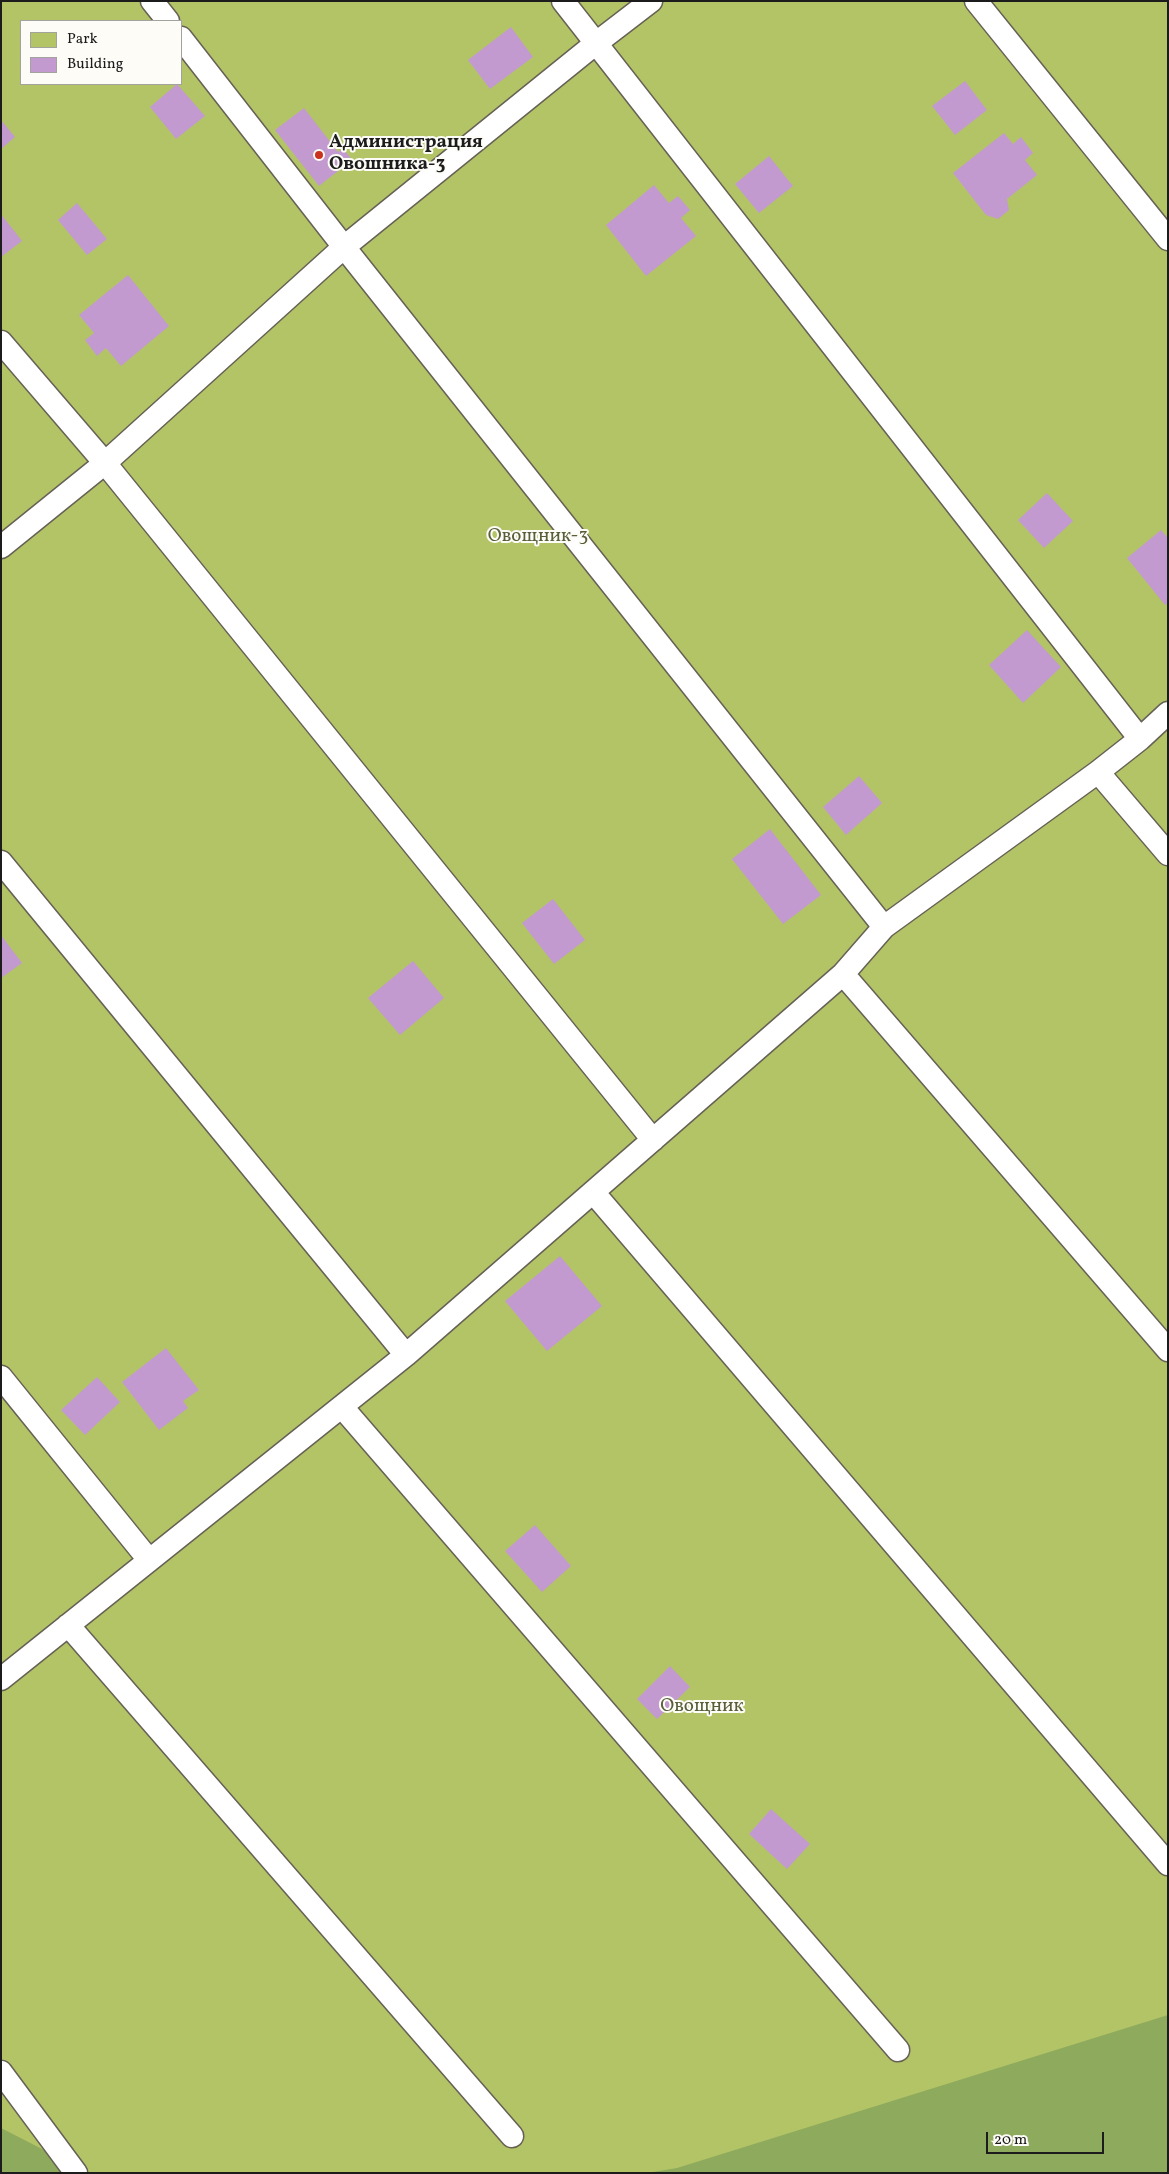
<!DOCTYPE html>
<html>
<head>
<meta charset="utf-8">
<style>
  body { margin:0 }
  #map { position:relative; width:1169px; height:2174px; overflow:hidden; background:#f2ddbe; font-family:Vollkorn,serif }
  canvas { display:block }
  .frame { position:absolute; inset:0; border:2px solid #1c1c1c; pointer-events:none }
  .legend { position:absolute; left:20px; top:20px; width:162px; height:65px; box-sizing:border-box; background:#fdfcf7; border:1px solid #a3a29f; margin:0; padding:6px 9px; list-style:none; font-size:15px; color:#1c1c1c }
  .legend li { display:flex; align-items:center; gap:10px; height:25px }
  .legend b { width:25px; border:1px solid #a3a29f }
  .scale { position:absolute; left:986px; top:2132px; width:118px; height:22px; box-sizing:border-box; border:2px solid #1c1c1c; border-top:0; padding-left:6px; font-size:15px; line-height:18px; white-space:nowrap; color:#1c1c1c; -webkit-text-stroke:4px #fdfcf7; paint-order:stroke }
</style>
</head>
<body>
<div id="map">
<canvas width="1169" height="2174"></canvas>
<div class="frame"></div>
<ul class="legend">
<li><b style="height:14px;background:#b3c467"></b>Park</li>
<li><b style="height:14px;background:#c29ad0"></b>Building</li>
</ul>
<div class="scale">20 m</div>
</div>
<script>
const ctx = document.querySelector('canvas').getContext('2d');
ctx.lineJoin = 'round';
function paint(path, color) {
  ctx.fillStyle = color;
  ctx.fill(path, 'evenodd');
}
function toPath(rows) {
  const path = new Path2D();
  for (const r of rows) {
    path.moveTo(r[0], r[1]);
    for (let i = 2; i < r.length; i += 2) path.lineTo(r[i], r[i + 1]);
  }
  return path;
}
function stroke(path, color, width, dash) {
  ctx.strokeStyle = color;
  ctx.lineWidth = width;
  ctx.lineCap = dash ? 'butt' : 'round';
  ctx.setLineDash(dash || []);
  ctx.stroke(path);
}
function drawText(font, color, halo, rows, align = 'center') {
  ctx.font = font + ' Vollkorn,serif';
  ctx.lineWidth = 4;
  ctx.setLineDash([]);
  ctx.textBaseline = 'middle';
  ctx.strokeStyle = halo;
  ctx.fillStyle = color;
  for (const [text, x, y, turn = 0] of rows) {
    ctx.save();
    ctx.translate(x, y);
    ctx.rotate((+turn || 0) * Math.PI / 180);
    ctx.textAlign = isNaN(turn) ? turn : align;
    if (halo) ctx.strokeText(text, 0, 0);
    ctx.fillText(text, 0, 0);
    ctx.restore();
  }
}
paint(toPath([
  [1,1,1168,1,1168,2048,794,2173,1,2173],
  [21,21,181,21,181,84,21,84]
]), '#b3c467');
paint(toPath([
  [1168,2015,1168,2173,647,2173,677,2168],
  [1,2128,89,2173,1,2173]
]), '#8eaa5c');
paint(toPath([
  [511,27,533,57,490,89,468,60],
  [965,81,987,110,955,135,932,106],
  [177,84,205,116,176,139,150,107],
  [304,108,338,152,343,148,352,160,319,186,275,130],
  [1,120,15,137,1,149],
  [1004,133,1013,144,1021,137,1033,153,1025,160,1037,175,1007,199,1009,210,998,219,986,215,953,173],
  [769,156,793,186,759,213,735,184],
  [654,185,669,203,678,196,690,210,681,218,696,236,646,276,606,225],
  [77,203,107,239,87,255,58,220],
  [1,214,22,241,1,257],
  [128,275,169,326,121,366,106,348,97,356,85,340,94,333,79,315],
  [1047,493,1073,521,1044,548,1018,520],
  [1161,530,1168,538,1168,603,1165,605,1127,558],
  [1027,630,1061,667,1023,703,989,665],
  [859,776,882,803,846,835,823,807],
  [770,829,821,895,783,924,732,859],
  [553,899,585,940,554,964,522,923],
  [1,935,22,963,1,978],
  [413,961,444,998,400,1035,368,998],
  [560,1256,602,1306,547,1351,505,1301],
  [166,1348,199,1390,183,1401,188,1408,159,1430,122,1382],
  [97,1377,120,1402,85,1435,61,1410],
  [535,1525,571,1566,542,1592,505,1551],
  [670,1666,690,1687,657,1719,637,1699],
  [771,1809,810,1844,787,1869,749,1834]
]), '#c29ad0');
const service = toPath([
  [152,1,168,21],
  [563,1,1140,739],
  [976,1,1168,239],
  [181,38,344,247,884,927],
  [1,342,105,463,653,1140],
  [1,547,105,463,344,247,595,44,651,1],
  [1098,772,1168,854],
  [1,862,406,1355],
  [843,974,1168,1350],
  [593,1192,1168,1864],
  [1,1377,149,1560],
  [342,1407,898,2050],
  [68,1625,512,2136],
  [1,1679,406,1355,843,974,884,927,1098,772,1140,739,1168,713],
  [1,2072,76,2173]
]);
stroke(service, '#676055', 25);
stroke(service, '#fff', 22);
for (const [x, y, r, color] of [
  [319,155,5,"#c8321e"]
]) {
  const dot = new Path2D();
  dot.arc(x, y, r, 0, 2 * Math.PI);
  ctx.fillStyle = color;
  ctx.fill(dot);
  stroke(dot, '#fdfcf7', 2);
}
drawText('bold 19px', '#1c1c1c', '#fdfcf7', [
  ["Администрация",329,144],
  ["Овошника-3",329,166]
], 'left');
drawText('19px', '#585f3a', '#fdfcf7', [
  ["Овощник-3",538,538],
  ["Овощник",702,1708]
]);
</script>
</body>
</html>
